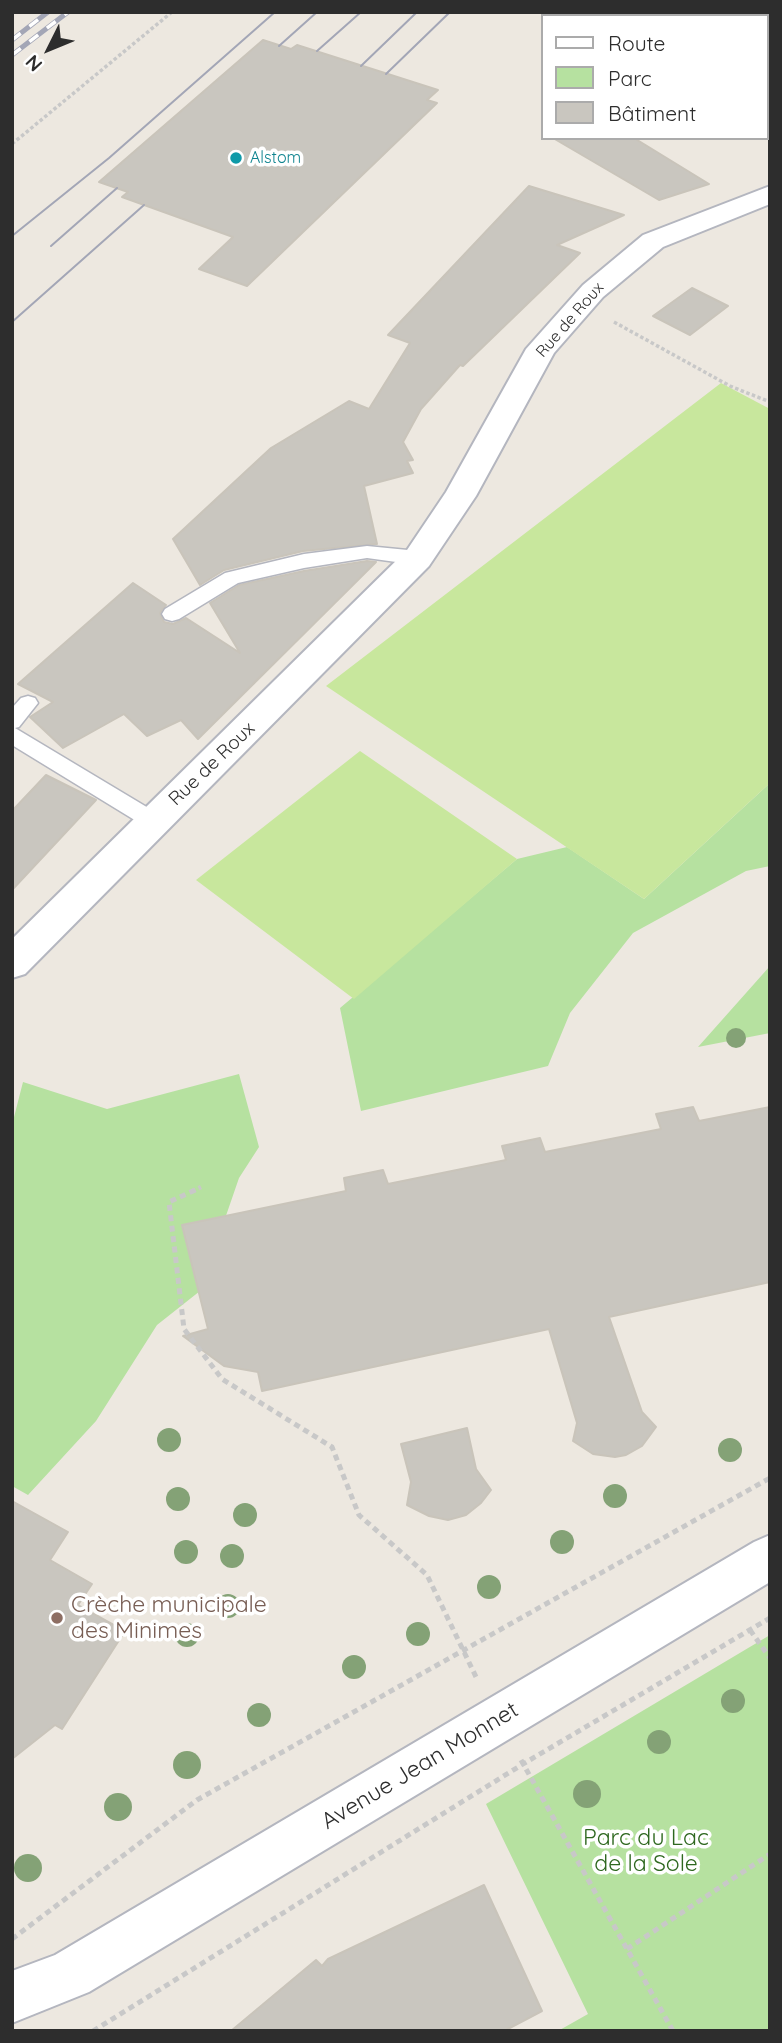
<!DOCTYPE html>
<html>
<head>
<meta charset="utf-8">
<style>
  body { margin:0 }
  #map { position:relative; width:782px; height:2043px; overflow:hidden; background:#ede8e0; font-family:Quicksand,sans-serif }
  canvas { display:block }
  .frame { position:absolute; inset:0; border:14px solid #2d2d2d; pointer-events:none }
  .legend { position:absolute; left:541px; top:14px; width:228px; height:126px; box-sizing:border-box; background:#fff; border:2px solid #ababab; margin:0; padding:9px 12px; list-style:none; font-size:21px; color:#2d2d2d }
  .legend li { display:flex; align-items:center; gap:14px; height:35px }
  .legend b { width:35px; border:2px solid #ababab }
  .north { position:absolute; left:14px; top:14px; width:70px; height:70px; -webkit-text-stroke:5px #fff; paint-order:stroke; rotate:227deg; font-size:19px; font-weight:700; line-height:28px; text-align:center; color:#2d2d2d }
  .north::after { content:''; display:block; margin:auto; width:24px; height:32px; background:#2d2d2d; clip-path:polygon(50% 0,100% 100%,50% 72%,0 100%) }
</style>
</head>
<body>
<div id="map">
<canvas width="782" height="2043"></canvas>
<div class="frame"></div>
<ul class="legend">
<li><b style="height:9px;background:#fff"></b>Route</li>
<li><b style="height:19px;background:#b6e1a0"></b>Parc</li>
<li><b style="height:19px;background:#c9c6bf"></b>Bâtiment</li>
</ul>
<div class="north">N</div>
</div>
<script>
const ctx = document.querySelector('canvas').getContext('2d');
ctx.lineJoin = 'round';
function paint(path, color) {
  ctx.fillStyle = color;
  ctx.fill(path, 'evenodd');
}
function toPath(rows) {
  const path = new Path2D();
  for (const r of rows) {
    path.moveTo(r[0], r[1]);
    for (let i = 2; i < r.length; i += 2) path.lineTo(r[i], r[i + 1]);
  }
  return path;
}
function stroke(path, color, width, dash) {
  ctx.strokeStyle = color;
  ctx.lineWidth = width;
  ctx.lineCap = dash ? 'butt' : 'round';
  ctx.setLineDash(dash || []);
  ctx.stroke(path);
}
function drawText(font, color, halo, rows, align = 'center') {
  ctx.font = font + ' Quicksand,sans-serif';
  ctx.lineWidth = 7;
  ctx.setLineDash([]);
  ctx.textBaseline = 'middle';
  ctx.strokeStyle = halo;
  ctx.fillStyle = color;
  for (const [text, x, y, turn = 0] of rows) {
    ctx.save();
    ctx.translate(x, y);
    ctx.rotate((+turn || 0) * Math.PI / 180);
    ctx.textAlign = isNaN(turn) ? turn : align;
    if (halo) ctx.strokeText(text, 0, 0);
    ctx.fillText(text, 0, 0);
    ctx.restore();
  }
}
paint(toPath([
  [770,783,770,866,746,871,633,933,570,1013,548,1066,361,1111,340,1008,517,859,567,847,644,899],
  [770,966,770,1033,698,1047],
  [239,1074,259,1147,239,1178,200,1291,157,1325,96,1421,28,1495,12,1486,12,1125,23,1082,107,1109],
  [770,1635,770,2031,558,2031,588,2014,486,1804]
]), '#b6e1a0');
paint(toPath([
  [721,383,770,409,770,783,644,899,326,686],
  [360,751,517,859,354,999,196,880]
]), '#c8e79d');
const building = toPath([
  [263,40,291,49,297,45,438,90,427,100,437,103,247,286,199,269,233,237,122,197,128,192,99,182,263,40],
  [553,138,634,138,709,184,659,200,553,138],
  [529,186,624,215,557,245,580,253,463,366,460,365,421,409,403,442,413,460,407,461,413,473,364,486,377,544,303,551,224,570,200,585,173,539,271,448,349,401,369,409,410,343,388,335,529,186],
  [692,288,728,306,690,335,653,316,692,288],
  [367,561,376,562,198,739,181,720,147,736,124,714,63,748,30,717,53,702,18,684,133,583,166,605,160,613,164,622,173,624,186,618,240,653,210,603,239,585,304,571,367,561],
  [46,775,96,800,12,890,12,811,46,775],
  [693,1107,699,1121,770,1107,770,1282,609,1317,642,1412,656,1427,642,1446,626,1455,615,1457,593,1454,573,1441,577,1423,549,1329,262,1391,258,1372,224,1366,183,1336,208,1329,182,1225,346,1191,344,1178,383,1170,388,1184,506,1160,502,1146,540,1138,545,1152,661,1129,656,1114,693,1107],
  [467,1428,476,1469,491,1490,481,1503,466,1515,448,1520,429,1516,407,1505,411,1482,401,1444,467,1428],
  [12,1501,68,1532,50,1560,92,1584,78,1605,125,1631,62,1729,55,1725,12,1759,12,1501],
  [484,1885,542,2011,504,2031,231,2031,316,1960,322,1966,328,1959,484,1885]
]);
paint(building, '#c9c6bf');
stroke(building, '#c9c4ba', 2);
const lane = toPath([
  [367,546,418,551,425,553,428,558,425,563,418,565,367,558,304,568,238,583,179,619,172,621,165,619,162,614,165,609,225,573,304,554,367,546],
  [28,696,35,698,38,703,19,727,15,728,160,815,164,821,160,827,153,829,146,827,12,745,12,708,21,698,28,696]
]);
const street = toPath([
  [733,12,759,12,761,16,735,16,733,12],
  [770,186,770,204,663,247,603,297,554,353,476,496,429,566,25,974,12,978,12,939,407,550,446,492,526,349,583,285,643,235,770,186]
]);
const secondary = toPath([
  [770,1535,770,1582,89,1992,12,2023,12,1971,55,1955,754,1542,770,1535]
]);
stroke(lane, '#b4b6bf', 3);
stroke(street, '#b4b6bf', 4);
stroke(secondary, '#b4b6bf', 4);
stroke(toPath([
  [12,144,172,12],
  [614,322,730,386,770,402]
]), '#c8c8c8', 3.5, [3.5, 2.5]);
stroke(toPath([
  [191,1192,201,1187]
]), '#c8c8c8', 4.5, [5, 3.5]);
stroke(toPath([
  [195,1190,169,1202,184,1329,222,1379,332,1447,359,1515,427,1575,477,1679],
  [750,1630,770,1658],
  [521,1760,673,2031],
  [12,1939,197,1800,770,1478],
  [627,1949,770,1854],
  [93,2031,523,1764,770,1618]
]), '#c8c8c8', 5, [6, 4.5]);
paint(lane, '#fff');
paint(street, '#fff');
paint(secondary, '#fff');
stroke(toPath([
  [279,46,317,12],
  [317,51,361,12],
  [361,66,417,12],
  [386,74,450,12],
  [12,236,109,158,275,12],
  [51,246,117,188],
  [12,322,144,205]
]), '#a3a6b6', 2);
const rail = toPath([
  [12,40,48,12],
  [12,55,68,12]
]);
stroke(rail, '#a3a6b6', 5);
stroke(rail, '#fff', 3.5, [11]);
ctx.fillStyle = '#84a276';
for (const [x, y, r] of [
  [736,1038,10],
  [169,1440,12],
  [730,1450,12],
  [615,1496,12],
  [178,1499,12],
  [245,1515,12],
  [562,1542,12],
  [186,1552,12],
  [232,1556,12],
  [489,1587,12],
  [228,1606,12],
  [418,1634,12],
  [187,1635,12],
  [354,1667,12],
  [733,1701,12],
  [259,1715,12],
  [659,1742,12],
  [187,1765,14],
  [587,1794,14],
  [118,1807,14],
  [28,1868,14]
]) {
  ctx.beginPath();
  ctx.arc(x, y, r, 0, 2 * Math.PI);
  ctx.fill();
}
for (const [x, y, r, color] of [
  [236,158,7,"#0f9aa8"],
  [57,1618,7,"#8d6e63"]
]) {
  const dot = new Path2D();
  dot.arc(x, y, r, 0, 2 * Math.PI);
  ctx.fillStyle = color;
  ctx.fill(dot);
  stroke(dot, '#fff', 2.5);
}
drawText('16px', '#0d838f', '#fff', [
  ["Alstom",250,158]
], 'left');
drawText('16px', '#2d2d2d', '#fff', [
  ["Rue de Roux",570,320,-49]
]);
drawText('19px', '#2d2d2d', '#fff', [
  ["Rue de Roux",212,764,-44]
]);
drawText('23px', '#785e54', '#fff', [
  ["Crèche municipale",71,1605],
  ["des Minimes",71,1631]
], 'left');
drawText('23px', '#2d2d2d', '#fff', [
  ["Avenue Jean Monnet",420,1766,-31]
]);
drawText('23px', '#2e681f', '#fff', [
  ["Parc du Lac",646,1838],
  ["de la Sole",646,1864]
]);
</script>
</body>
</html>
